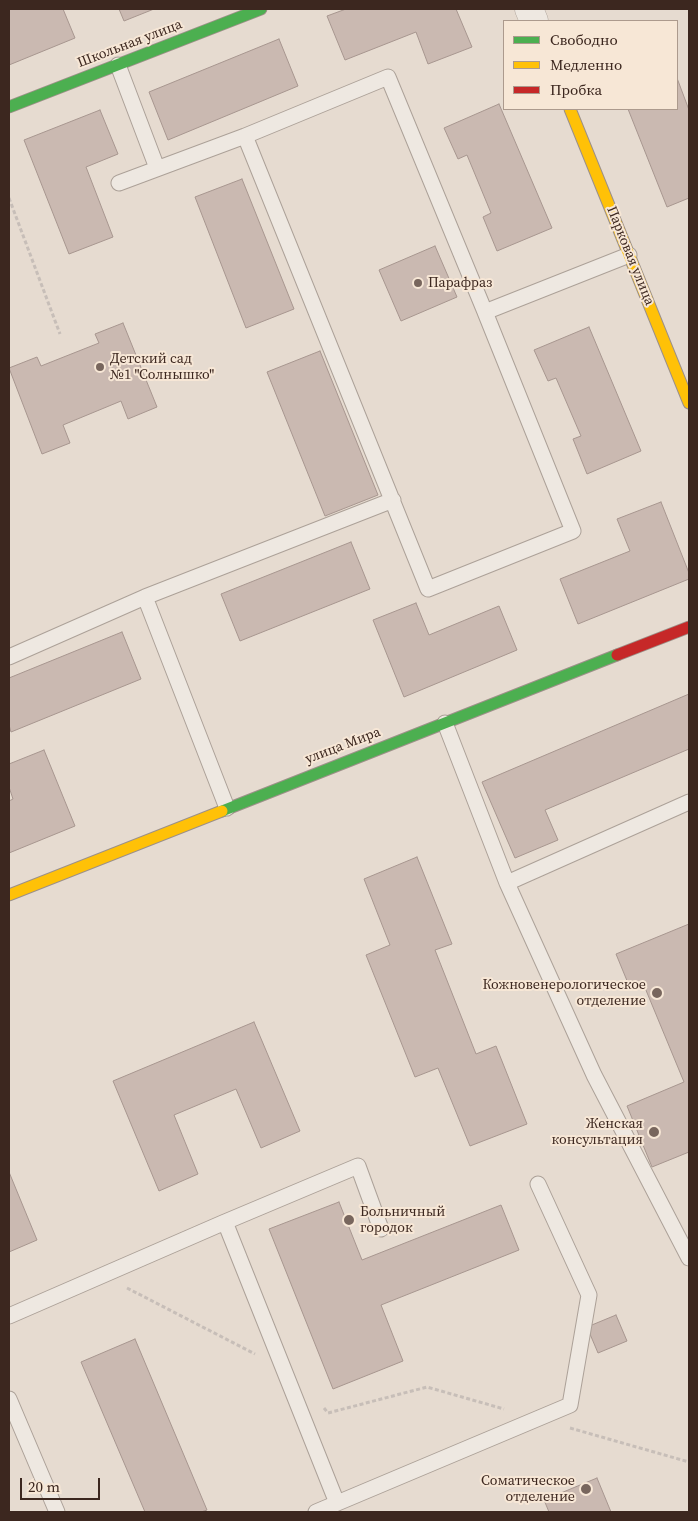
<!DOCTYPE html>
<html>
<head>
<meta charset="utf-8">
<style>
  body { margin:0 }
  #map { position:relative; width:698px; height:1521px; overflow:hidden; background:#e6dbd0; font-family:"Source Serif 4",serif }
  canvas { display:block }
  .frame { position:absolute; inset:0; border:10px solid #3c271f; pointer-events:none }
  .legend { position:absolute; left:503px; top:20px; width:175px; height:90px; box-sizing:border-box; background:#f7e7d6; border:1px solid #ac9a8d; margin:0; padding:6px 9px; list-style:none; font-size:15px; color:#3c271f }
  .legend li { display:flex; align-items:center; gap:10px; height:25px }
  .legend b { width:25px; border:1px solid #ac9a8d }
  .scale { position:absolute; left:20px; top:1478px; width:80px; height:22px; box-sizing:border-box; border:2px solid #3c271f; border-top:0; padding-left:6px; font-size:15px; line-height:18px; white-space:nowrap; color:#3c271f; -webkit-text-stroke:4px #f7e7d6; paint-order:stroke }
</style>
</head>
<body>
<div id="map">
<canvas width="698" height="1521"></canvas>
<div class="frame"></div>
<ul class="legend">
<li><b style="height:6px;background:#4caf50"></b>Свободно</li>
<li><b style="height:6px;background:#ffc107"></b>Медленно</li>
<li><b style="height:6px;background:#c62828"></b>Пробка</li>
</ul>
<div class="scale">20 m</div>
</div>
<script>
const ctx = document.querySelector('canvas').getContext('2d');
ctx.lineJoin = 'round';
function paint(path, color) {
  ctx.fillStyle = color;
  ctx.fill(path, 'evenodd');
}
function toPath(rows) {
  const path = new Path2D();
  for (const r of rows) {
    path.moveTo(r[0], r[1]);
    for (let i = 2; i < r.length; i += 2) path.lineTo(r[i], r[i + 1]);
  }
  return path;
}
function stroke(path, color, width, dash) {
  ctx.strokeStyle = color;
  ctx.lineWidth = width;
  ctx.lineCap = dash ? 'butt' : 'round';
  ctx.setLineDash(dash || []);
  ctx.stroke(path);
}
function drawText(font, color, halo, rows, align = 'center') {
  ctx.font = font + ' "Source Serif 4",serif';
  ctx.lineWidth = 4;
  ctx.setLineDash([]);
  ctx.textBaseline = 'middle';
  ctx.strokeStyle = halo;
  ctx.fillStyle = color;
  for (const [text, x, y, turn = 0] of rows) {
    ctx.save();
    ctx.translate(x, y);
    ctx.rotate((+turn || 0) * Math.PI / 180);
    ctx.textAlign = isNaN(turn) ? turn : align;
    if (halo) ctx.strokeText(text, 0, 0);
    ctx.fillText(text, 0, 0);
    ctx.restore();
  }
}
const building = toPath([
  [9,9,63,9,75,38,9,65,9,9],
  [119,9,154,9,124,21,119,9],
  [346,9,456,9,472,47,428,64,416,32,345,60,327,16,346,9],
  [279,39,298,86,168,140,149,92,279,39],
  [677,78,689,110,689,198,667,207,628,109,677,109,677,78],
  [499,104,552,228,497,251,483,217,491,213,467,155,458,159,444,128,499,104],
  [100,110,118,154,86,167,113,237,69,254,24,140,100,110],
  [242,179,294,309,246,328,195,197,242,179],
  [435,246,457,297,401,321,379,270,435,246],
  [123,323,157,407,128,419,121,401,63,425,70,443,42,454,9,368,37,357,41,366,99,343,95,334,123,323],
  [589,327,641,451,587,474,573,439,581,436,556,378,548,381,534,350,589,327],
  [320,351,378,495,325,516,267,372,320,351],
  [661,502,689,573,689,579,578,624,560,579,630,551,617,519,661,502],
  [351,542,370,589,240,641,221,594,351,542],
  [416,603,429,635,499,606,517,650,404,697,373,620,416,603],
  [122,632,141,679,11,732,9,725,9,678,122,632],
  [689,694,689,749,545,810,558,840,515,858,482,782,689,694],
  [44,750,75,826,9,853,9,801,13,799,9,787,9,764,44,750],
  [417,857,452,944,435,950,476,1054,496,1046,527,1124,470,1146,438,1068,415,1077,366,955,390,945,364,879,417,857],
  [689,924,689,1152,652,1167,627,1106,684,1082,643,983,630,988,616,954,689,924],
  [254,1022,300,1131,261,1148,236,1089,174,1115,198,1174,159,1191,113,1081,254,1022],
  [9,1172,37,1240,9,1252,9,1172],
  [339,1202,362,1260,501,1205,519,1250,381,1305,403,1361,333,1389,269,1229,339,1202],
  [616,1315,627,1341,598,1353,587,1327,616,1315],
  [135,1339,207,1510,201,1512,145,1512,81,1362,135,1339],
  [597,1478,611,1512,549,1512,544,1500,597,1478]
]);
paint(building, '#cab9b1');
stroke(building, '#a7968f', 1);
const lane = toPath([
  [118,65,157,168],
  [245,136,388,77,485,312],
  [119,183,245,136,428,589,573,531,485,312,629,255],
  [145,597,393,500],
  [9,657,145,597,227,808],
  [445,723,507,883,689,802],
  [507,883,594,1075,689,1258],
  [9,1316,225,1222],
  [9,1399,57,1512],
  [337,1503,225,1222,358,1166,381,1229],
  [316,1512,570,1405,589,1295,538,1184]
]);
const street = toPath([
  [529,9,534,21]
]);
const fast = toPath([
  [9,107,261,9],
  [222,811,617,655]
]);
const slow = toPath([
  [570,109,689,403],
  [9,895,222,811]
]);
const jam = toPath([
  [617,655,689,627]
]);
stroke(lane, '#aca198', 17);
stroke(street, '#aca198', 29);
stroke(fast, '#9c9088', 13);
stroke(slow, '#9c9088', 13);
stroke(jam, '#9c9088', 13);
stroke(toPath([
  [9,198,60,334],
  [127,1288,255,1354],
  [324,1408,328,1413,427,1387,504,1409],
  [570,1428,689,1462]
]), '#c7beb8', 3, [4, 2.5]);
stroke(lane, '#eee8e1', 15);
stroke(street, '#eee8e1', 28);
stroke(fast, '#4caf50', 11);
stroke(slow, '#ffc107', 11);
stroke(jam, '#c62828', 11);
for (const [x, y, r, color] of [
  [418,283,5,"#78665d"],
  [100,367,5,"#78665d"],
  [657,993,6,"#78665d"],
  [654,1132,6,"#78665d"],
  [349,1220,6,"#78665d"],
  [586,1489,6,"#78665d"]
]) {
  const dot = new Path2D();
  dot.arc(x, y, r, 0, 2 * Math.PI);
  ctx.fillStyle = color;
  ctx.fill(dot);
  stroke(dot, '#f7e7d6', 2);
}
drawText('14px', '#3c271f', '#f7e7d6', [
  ["Школьная улица",130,44,-21],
  ["Парковая улица",630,256,68],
  ["улица Мира",343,746,-21]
]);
drawText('14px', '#3c271f', '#f7e7d6', [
  ["Парафраз",428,283],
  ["Детский сад",110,359],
  ["№1 \"Солнышко\"",110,375],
  ["Кожновенерологическое",646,985,"right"],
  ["отделение",646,1001,"right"],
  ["Женская",643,1124,"right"],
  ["консультация",643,1140,"right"],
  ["Больничный",360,1212],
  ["городок",360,1228],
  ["Соматическое",575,1481,"right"],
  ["отделение",575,1497,"right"]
], 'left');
</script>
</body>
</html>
